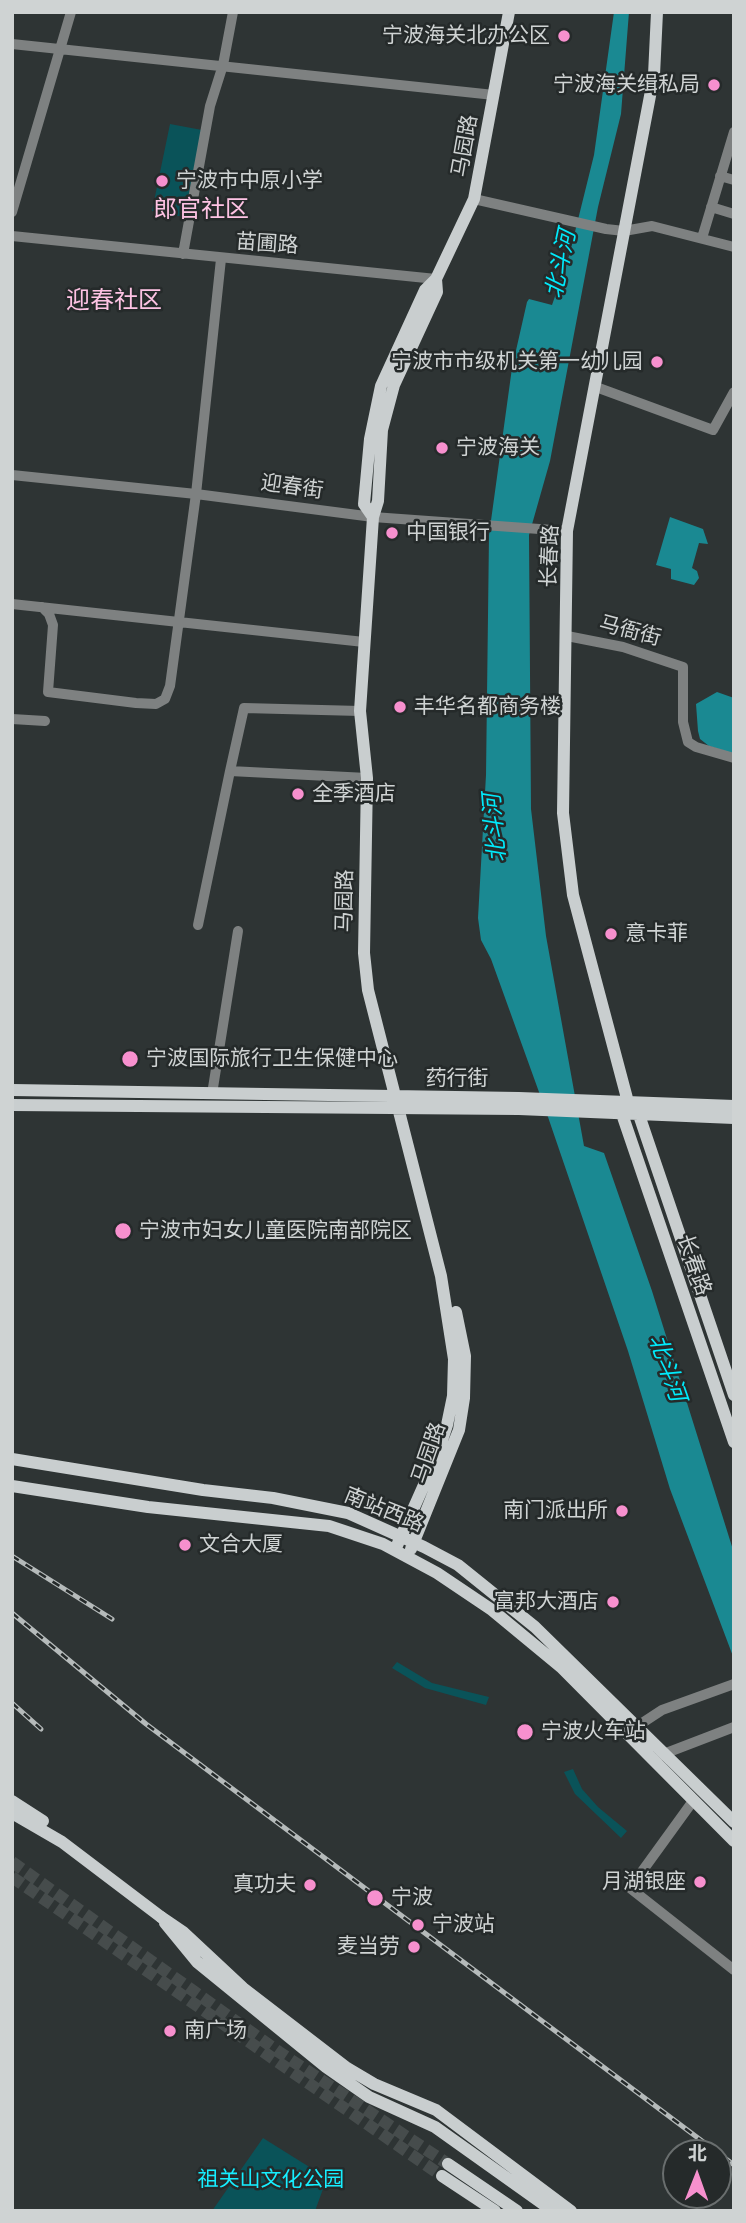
<!DOCTYPE html>
<html>
<head>
<meta charset="utf-8">
<style>
  body { margin:0 }
  #map { position:relative; width:746px; height:2223px; overflow:hidden; background:#2e3434; font-family:"Alegreya Sans","Noto Sans SC",sans-serif }
  canvas { display:block }
  .frame { position:absolute; inset:0; border:14px solid #cfd3d3; pointer-events:none }
  .north { position:absolute; left:662px; top:2139px; width:70px; height:70px; box-sizing:border-box; background:#252a2a; border:2px solid #696e6e; border-radius:50%; rotate:1deg; font-size:19px; font-weight:700; line-height:28px; text-align:center; color:#cfd3d3 }
  .north::after { content:''; display:block; margin:auto; width:24px; height:32px; background:#f790ce; clip-path:polygon(50% 0,100% 100%,50% 72%,0 100%) }
</style>
</head>
<body>
<div id="map">
<canvas width="746" height="2223"></canvas>
<div class="frame"></div>
<div class="north">北</div>
</div>
<script>
const ctx = document.querySelector('canvas').getContext('2d');
ctx.lineJoin = 'round';
function paint(path, color) {
  ctx.fillStyle = color;
  ctx.fill(path, 'evenodd');
}
function toPath(rows) {
  const path = new Path2D();
  for (const r of rows) {
    path.moveTo(r[0], r[1]);
    for (let i = 2; i < r.length; i += 2) path.lineTo(r[i], r[i + 1]);
  }
  return path;
}
function stroke(path, color, width, dash) {
  ctx.strokeStyle = color;
  ctx.lineWidth = width;
  ctx.lineCap = dash ? 'butt' : 'round';
  ctx.setLineDash(dash || []);
  ctx.stroke(path);
}
function drawText(font, color, halo, rows, align = 'center') {
  ctx.font = font + ' "Alegreya Sans","Noto Sans SC",sans-serif';
  ctx.lineWidth = 5;
  ctx.setLineDash([]);
  ctx.textBaseline = 'middle';
  ctx.strokeStyle = halo;
  ctx.fillStyle = color;
  for (const [text, x, y, turn = 0] of rows) {
    ctx.save();
    ctx.translate(x, y);
    ctx.rotate((+turn || 0) * Math.PI / 180);
    ctx.textAlign = isNaN(turn) ? turn : align;
    if (halo) ctx.strokeText(text, 0, 0);
    ctx.fillText(text, 0, 0);
    ctx.restore();
  }
}
paint(toPath([
  [170,124,202,130,184,217,152,211],
  [397,1662,432,1683,489,1697,486,1705,425,1688,392,1668],
  [573,1769,582,1789,598,1807,627,1831,621,1838,575,1794,564,1772],
  [263,2138,327,2178,315,2211,212,2211]
]), '#0a5359');
paint(toPath([
  [614,12,629,12,621,114,598,207,550,461,529,535,531,809,546,936,584,1146,604,1153,652,1291,734,1553,734,1659,670,1489,628,1351,548,1117,491,959,481,940,478,918,486,775,489,535,512,368,527,302,529,299,552,305,569,256,594,155],
  [670,517,703,529,708,544,699,543,692,568,697,571,699,578,694,585,671,579,671,569,656,565],
  [717,692,734,698,734,754,709,746,700,739,698,731,696,704]
]), '#1a8992');
stroke(toPath([
  [12,1862,279,2052,448,2164],
  [12,1877,442,2176]
]), '#464c4c', 12, [12, 6]);
stroke(toPath([
  [12,44,494,95],
  [720,176,734,180],
  [474,199,606,229,624,231,652,226,734,247],
  [711,207,734,214],
  [12,212,71,12],
  [12,236,436,279],
  [702,238,734,132],
  [183,254,210,106,223,65,233,12],
  [596,387,713,430,734,392],
  [12,475,196,494,373,517,567,531],
  [12,604,364,642],
  [42,607,49,614,53,625,48,692,136,703,156,704,165,699,170,686,196,494,221,259],
  [567,636,623,647,683,667,683,722,688,742,696,747,734,758],
  [12,719,45,721],
  [230,771,244,708,360,711],
  [198,925,230,771,367,778],
  [212,1094,238,931],
  [633,1729,662,1710,734,1684],
  [661,1755,734,1727],
  [693,1801,630,1888,734,1970]
]), '#7e8181', 10);
stroke(toPath([
  [657,12,654,75,567,531,563,813,573,895,628,1102,639,1115,734,1395],
  [373,517,364,504,370,439,381,386,425,290,436,279,474,199,509,12],
  [12,1090,519,1098,734,1106],
  [12,1105,519,1109,734,1118],
  [624,1108,622,1114,734,1442],
  [12,1459,203,1490,273,1498,348,1513,424,1547,458,1565,535,1627,734,1822],
  [12,1486,148,1507,329,1526,383,1544,437,1573,492,1610,561,1667,734,1841],
  [411,1549,459,1430,464,1398,465,1356,456,1312],
  [395,1550,436,1458,447,1425,453,1396,454,1359,441,1276,368,990,364,953,367,778,360,711,373,517,378,501,382,430,394,385,437,292,436,279],
  [12,1801,43,1821],
  [12,1813,62,1842,161,1917],
  [448,2164,517,2211],
  [442,2176,495,2211]
]), '#c9cecf', 12);
const rail = toPath([
  [12,1556,112,1619],
  [12,1613,146,1724,734,2165],
  [12,1703,41,1729]
]);
stroke(rail, '#b5baba', 5);
stroke(rail, '#252a2a', 2.5, [8]);
stroke(toPath([
  [161,1917,183,1932,243,1988,347,2068,374,2084,436,2110,571,2211],
  [165,1923,197,1962,326,2067,369,2097,435,2127,553,2211]
]), '#c9cecf', 12);
for (const [x, y, r, color] of [
  [564,36,7,"#f790ce"],
  [714,85,7,"#f790ce"],
  [162,181,7,"#f790ce"],
  [657,362,7,"#f790ce"],
  [442,448,7,"#f790ce"],
  [392,533,7,"#f790ce"],
  [400,707,7,"#f790ce"],
  [298,794,7,"#f790ce"],
  [611,934,7,"#f790ce"],
  [130,1059,9,"#f790ce"],
  [123,1231,9,"#f790ce"],
  [622,1511,7,"#f790ce"],
  [185,1545,7,"#f790ce"],
  [613,1602,7,"#f790ce"],
  [525,1732,9,"#f790ce"],
  [700,1882,7,"#f790ce"],
  [310,1885,7,"#f790ce"],
  [375,1898,9,"#f790ce"],
  [418,1925,7,"#f790ce"],
  [414,1947,7,"#f790ce"],
  [170,2031,7,"#f790ce"]
]) {
  const dot = new Path2D();
  dot.arc(x, y, r, 0, 2 * Math.PI);
  ctx.fillStyle = color;
  ctx.fill(dot);
  stroke(dot, '#252a2a', 2.5);
}
drawText('21px', '#cfd3d3', '#252a2a', [
  ["宁波海关北办公区",550,36,"right"],
  ["宁波海关缉私局",700,85,"right"],
  ["宁波市中原小学",176,181],
  ["宁波市市级机关第一幼儿园",643,362,"right"],
  ["宁波海关",456,448],
  ["中国银行",406,533],
  ["丰华名都商务楼",414,707],
  ["全季酒店",312,794],
  ["意卡菲",625,934],
  ["宁波国际旅行卫生保健中心",146,1059],
  ["宁波市妇女儿童医院南部院区",139,1231],
  ["南门派出所",608,1511,"right"],
  ["文合大厦",199,1545],
  ["富邦大酒店",599,1602,"right"],
  ["宁波火车站",541,1732],
  ["月湖银座",686,1882,"right"],
  ["真功夫",296,1885,"right"],
  ["宁波",391,1898],
  ["宁波站",432,1925],
  ["麦当劳",400,1947,"right"],
  ["南广场",184,2031]
], 'left');
drawText('21px', '#cfd3d3', '#252a2a', [
  ["马园路",465,146,-80],
  ["苗圃路",267,244,4],
  ["迎春街",292,487,8],
  ["长春路",550,556,-88],
  ["马衙街",630,631,15],
  ["马园路",345,901,-89],
  ["药行街",457,1079],
  ["长春路",694,1265,71],
  ["马园路",429,1453,-71],
  ["南站西路",384,1510,22]
]);
drawText('21px', '#16eeff', '#252a2a', [
  ["祖关山文化公园",271,2180]
]);
drawText('italic 23px', '#00eafb', '#252a2a', [
  ["北斗河",561,264,-78],
  ["北斗河",495,828,-95],
  ["北斗河",667,1368,71]
]);
drawText('24px', '#fec3e4', '#252a2a', [
  ["郎官社区",201,210],
  ["迎春社区",114,301]
]);
</script>
</body>
</html>
